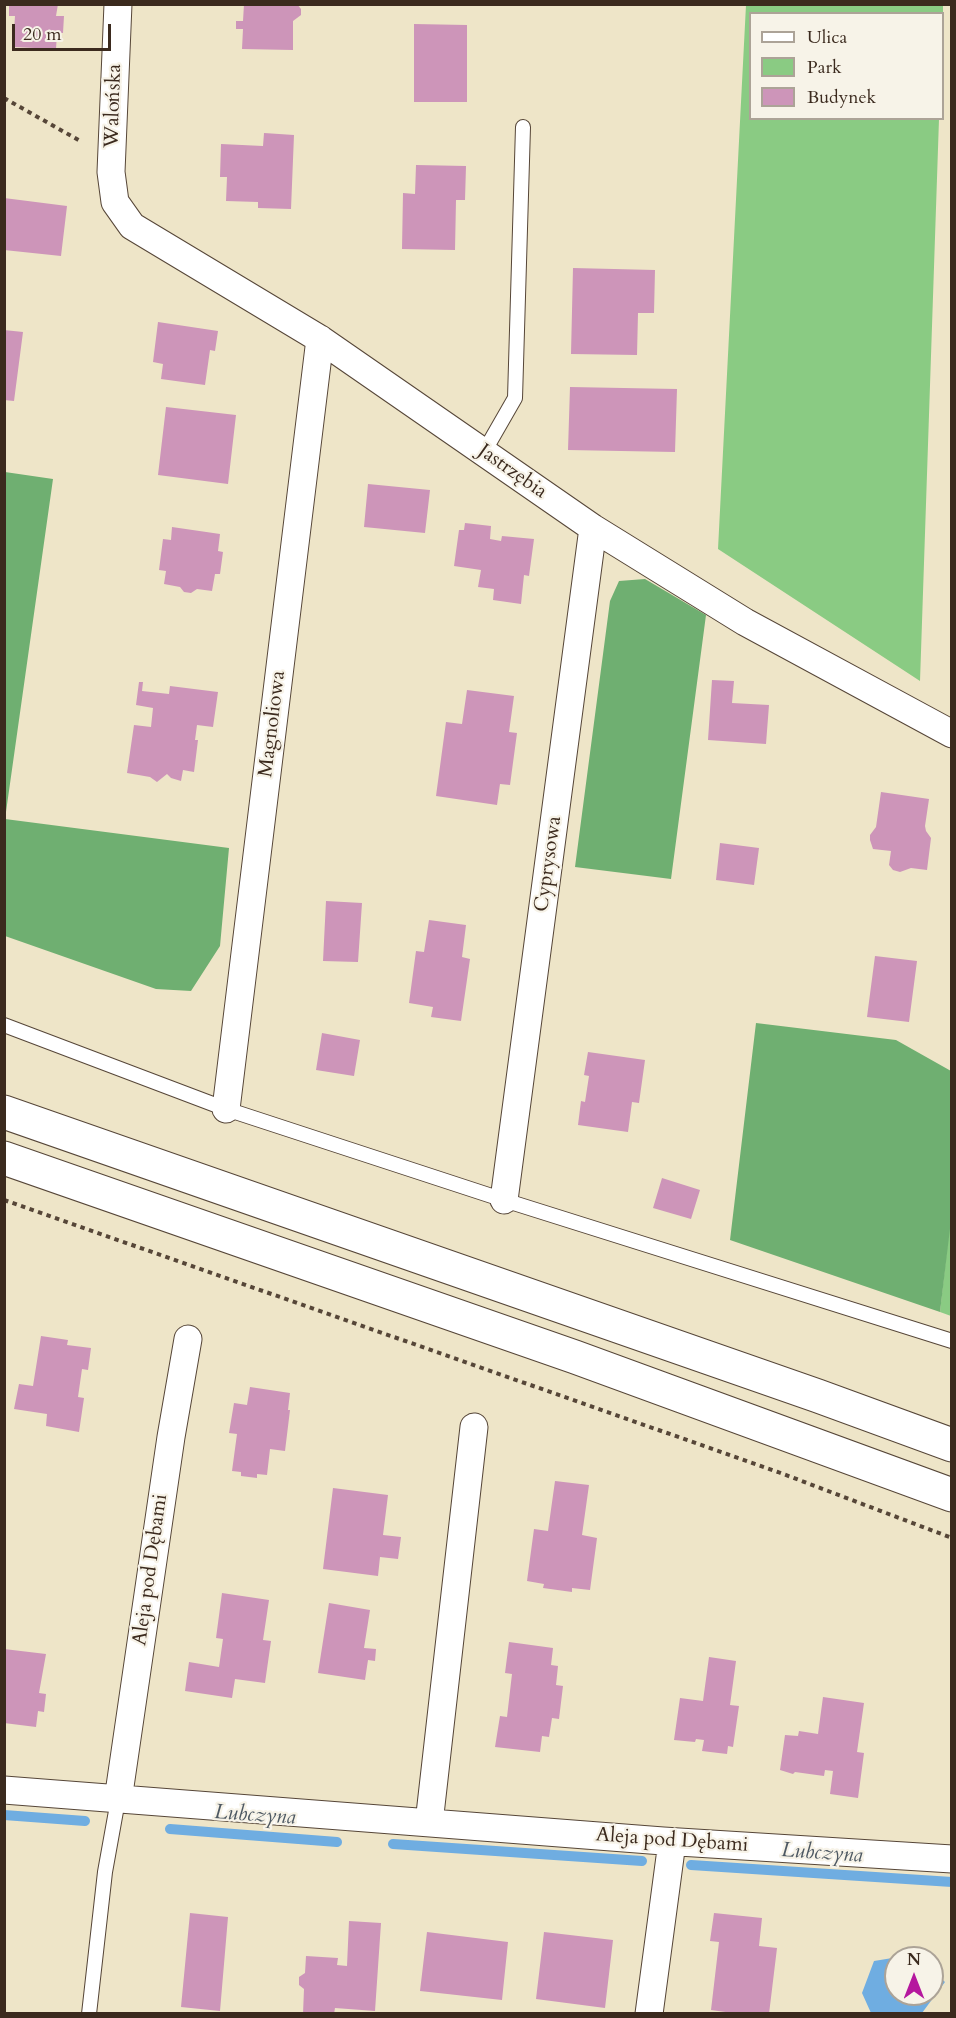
<!DOCTYPE html>
<html>
<head>
<meta charset="utf-8">
<style>
  body { margin:0 }
  #map { position:relative; width:956px; height:2018px; overflow:hidden; background:#eee5c8; font-family:Cardo,serif }
  canvas { display:block }
  .frame { position:absolute; inset:0; border:6px solid #3b2a1e; pointer-events:none }
  .legend { position:absolute; left:749px; top:12px; width:195px; height:108px; box-sizing:border-box; background:#f7f3e8; border:2px solid #aca397; margin:0; padding:8px 10px; list-style:none; font-size:18px; color:#3b2a1e }
  .legend li { display:flex; align-items:center; gap:12px; height:30px }
  .legend b { width:30px; border:2px solid #aca397 }
  .north { position:absolute; left:884px; top:1946px; width:60px; height:60px; box-sizing:border-box; background:#f7f3e8; border:2px solid #aca397; border-radius:50%; rotate:0deg; font-size:16px; font-weight:700; line-height:24px; text-align:center; color:#3b2a1e }
  .north::after { content:''; display:block; margin:auto; width:21px; height:27px; background:#b5179e; clip-path:polygon(50% 0,100% 100%,50% 72%,0 100%) }
  .scale { position:absolute; left:12px; top:24px; width:99px; height:27px; box-sizing:border-box; border:3px solid #3b2a1e; border-top:0; padding-left:8px; font-size:18px; line-height:21px; white-space:nowrap; color:#3b2a1e; -webkit-text-stroke:4px #f7f3e8; paint-order:stroke }
</style>
</head>
<body>
<div id="map">
<canvas width="956" height="2018"></canvas>
<div class="frame"></div>
<ul class="legend">
<li><b style="height:8px;background:#fff"></b>Ulica</li>
<li><b style="height:16px;background:#8acb83"></b>Park</li>
<li><b style="height:16px;background:#cd95b9"></b>Budynek</li>
</ul>
<div class="north">N</div>
<div class="scale">20 m</div>
</div>
<script>
const ctx = document.querySelector('canvas').getContext('2d');
ctx.lineJoin = 'round';
function paint(path, color) {
  ctx.fillStyle = color;
  ctx.fill(path, 'evenodd');
}
function toPath(rows) {
  const path = new Path2D();
  for (const r of rows) {
    path.moveTo(r[0], r[1]);
    for (let i = 2; i < r.length; i += 2) path.lineTo(r[i], r[i + 1]);
  }
  return path;
}
function stroke(path, color, width, dash) {
  ctx.strokeStyle = color;
  ctx.lineWidth = width;
  ctx.lineCap = dash ? 'butt' : 'round';
  ctx.setLineDash(dash || []);
  ctx.stroke(path);
}
function drawText(font, color, halo, rows, align = 'center') {
  ctx.font = font + ' Cardo,serif';
  ctx.lineWidth = 4.5;
  ctx.setLineDash([]);
  ctx.textBaseline = 'middle';
  ctx.strokeStyle = halo;
  ctx.fillStyle = color;
  for (const [text, x, y, turn = 0] of rows) {
    ctx.save();
    ctx.translate(x, y);
    ctx.rotate((+turn || 0) * Math.PI / 180);
    ctx.textAlign = isNaN(turn) ? turn : align;
    if (halo) ctx.strokeText(text, 0, 0);
    ctx.fillText(text, 0, 0);
    ctx.restore();
  }
}
paint(toPath([
  [746,5,943,5,943,29,942,14,750,14,750,118,939,119,920,681,718,549],
  [951,1212,951,1316,940,1312]
]), '#8acb83');
paint(toPath([
  [5,472,53,479,5,819,229,848,220,946,191,991,156,989,5,936],
  [645,579,706,615,671,879,575,867,610,601,619,581],
  [756,1023,896,1040,951,1071,952,1212,940,1312,730,1240]
]), '#6faf71');
paint(toPath([
  [917,1954,921,1958,896,1958,896,1994,932,1994,932,1970,945,1982,922,2013,871,2013,862,1993,874,1961]
]), '#6fade1');
stroke(toPath([
  [4,1815,85,1821],
  [170,1829,337,1842],
  [393,1844,642,1861],
  [691,1865,952,1882]
]), '#6fade1', 10);
paint(toPath([
  [9,4,58,4,56,16,64,16,63,33,57,33,56,49,13,47,15,16,9,16],
  [244,4,297,4,301,9,301,15,293,21,293,50,242,49,243,29,236,29,236,21,243,21],
  [414,24,467,25,467,102,414,102],
  [264,133,294,135,291,209,258,208,258,202,226,201,227,177,220,177,221,144,263,146],
  [416,165,466,166,465,200,456,200,455,250,402,249,403,193,415,194],
  [4,198,67,206,61,256,4,250],
  [573,268,655,270,654,313,638,313,637,355,571,354],
  [158,322,218,331,215,351,210,350,205,385,161,379,163,364,153,362],
  [4,330,23,332,14,401,4,400],
  [570,387,677,389,675,452,568,450],
  [166,407,236,415,228,484,158,475],
  [368,484,430,490,425,533,364,527],
  [465,523,491,526,490,539,501,541,502,536,534,539,529,576,524,575,521,604,493,600,494,589,478,587,481,570,454,566,459,530,464,530],
  [172,527,220,534,218,551,223,552,220,574,215,574,212,591,197,589,191,593,184,592,180,587,164,584,166,571,159,570,163,539,171,540],
  [712,680,734,681,732,703,769,705,766,744,708,740],
  [139,682,143,682,142,691,169,694,170,686,218,692,213,727,197,725,195,740,198,740,194,772,183,770,181,781,171,778,167,774,157,782,150,777,127,773,134,725,151,727,153,708,136,705],
  [467,690,514,696,509,732,517,733,510,785,500,784,497,805,436,796,446,722,462,724],
  [881,792,929,799,925,826,926,831,931,838,927,870,911,868,900,872,893,870,889,865,891,851,873,849,870,840,870,835,876,827],
  [720,843,759,848,754,885,716,880],
  [326,901,362,903,358,962,323,961],
  [429,920,466,925,462,957,470,959,461,1021,431,1017,433,1007,409,1003,416,951,424,952],
  [875,956,917,961,909,1022,867,1017],
  [322,1033,360,1040,354,1076,316,1070],
  [588,1052,645,1060,639,1103,632,1102,628,1132,578,1125,581,1101,585,1102,589,1076,584,1075],
  [662,1178,700,1190,691,1219,653,1208],
  [41,1336,68,1340,67,1345,91,1348,88,1370,82,1369,78,1397,84,1398,79,1432,46,1426,47,1414,14,1409,19,1384,33,1386],
  [250,1387,290,1393,288,1410,290,1410,285,1451,270,1449,267,1475,257,1474,257,1478,241,1476,241,1472,232,1471,237,1434,229,1433,234,1403,247,1405],
  [555,1481,589,1485,582,1535,597,1538,590,1590,572,1588,572,1592,543,1588,544,1584,527,1581,534,1529,548,1531],
  [333,1488,388,1495,383,1535,401,1537,398,1559,380,1557,378,1576,323,1569],
  [222,1593,269,1600,263,1640,271,1641,265,1683,235,1679,232,1698,185,1691,189,1662,219,1667,223,1639,216,1638],
  [329,1603,370,1610,364,1648,376,1649,375,1661,368,1660,365,1680,318,1673],
  [509,1642,553,1648,551,1665,558,1666,556,1685,563,1686,559,1719,552,1718,549,1737,542,1736,540,1752,495,1747,500,1716,507,1717,512,1674,505,1673],
  [4,1649,46,1654,39,1693,46,1694,44,1712,38,1711,36,1727,4,1723],
  [709,1657,736,1661,730,1705,739,1706,733,1747,728,1746,727,1754,702,1751,704,1740,696,1739,695,1742,674,1740,680,1698,703,1701],
  [823,1697,864,1703,857,1752,864,1753,858,1798,830,1794,833,1771,825,1770,824,1776,795,1772,793,1774,780,1770,785,1735,798,1736,799,1731,818,1734],
  [190,1913,228,1917,220,2011,181,2007],
  [714,1913,762,1918,759,1946,777,1948,769,2014,740,2014,711,2010,719,1942,710,1941],
  [349,1921,381,1923,375,2011,335,2008,334,2014,303,2014,304,1989,299,1985,299,1977,305,1973,306,1956,338,1958,337,1965,347,1966],
  [427,1932,508,1942,502,2000,420,1991],
  [544,1932,613,1940,605,2008,536,1999]
]), '#cd95b9');
const lane = toPath([
  [484,452,515,398,523,127],
  [4,1025,226,1109,504,1200,952,1341],
  [89,2014,105,1872,118,1800]
]);
const street = toPath([
  [118,4,111,172,115,202,132,226,320,339,593,528,745,622,952,734],
  [226,1109,320,339],
  [504,1200,593,528],
  [4,1790,663,1841,952,1859],
  [118,1800,171,1437,188,1339],
  [429,1823,474,1427],
  [649,2014,672,1842]
]);
const primary = toPath([
  [4,1112,818,1396,952,1445],
  [4,1158,575,1357,952,1495]
]);
stroke(lane, '#564638', 16);
stroke(street, '#564638', 29);
stroke(primary, '#564638', 35);
stroke(toPath([
  [4,98,82,142],
  [4,1200,778,1472,952,1538]
]), '#564638', 4, [4.5, 4.5]);
stroke(lane, '#fff', 14);
stroke(street, '#fff', 27);
stroke(primary, '#fff', 33);
drawText('20px', '#3b2a1e', '#f7f3e8', [
  ["Walońska",114,106,-88],
  ["Jastrzębia",512,472,35],
  ["Magnoliowa",273,724,-83],
  ["Cyprysowa",549,864,-82],
  ["Aleja pod Dębami",151,1570,-82],
  ["Aleja pod Dębami",672,1841,4]
]);
drawText('italic 21px', '#4d5862', '#f7f3e8', [
  ["Lubczyna",255,1816,4],
  ["Lubczyna",822,1854,4]
]);
</script>
</body>
</html>
